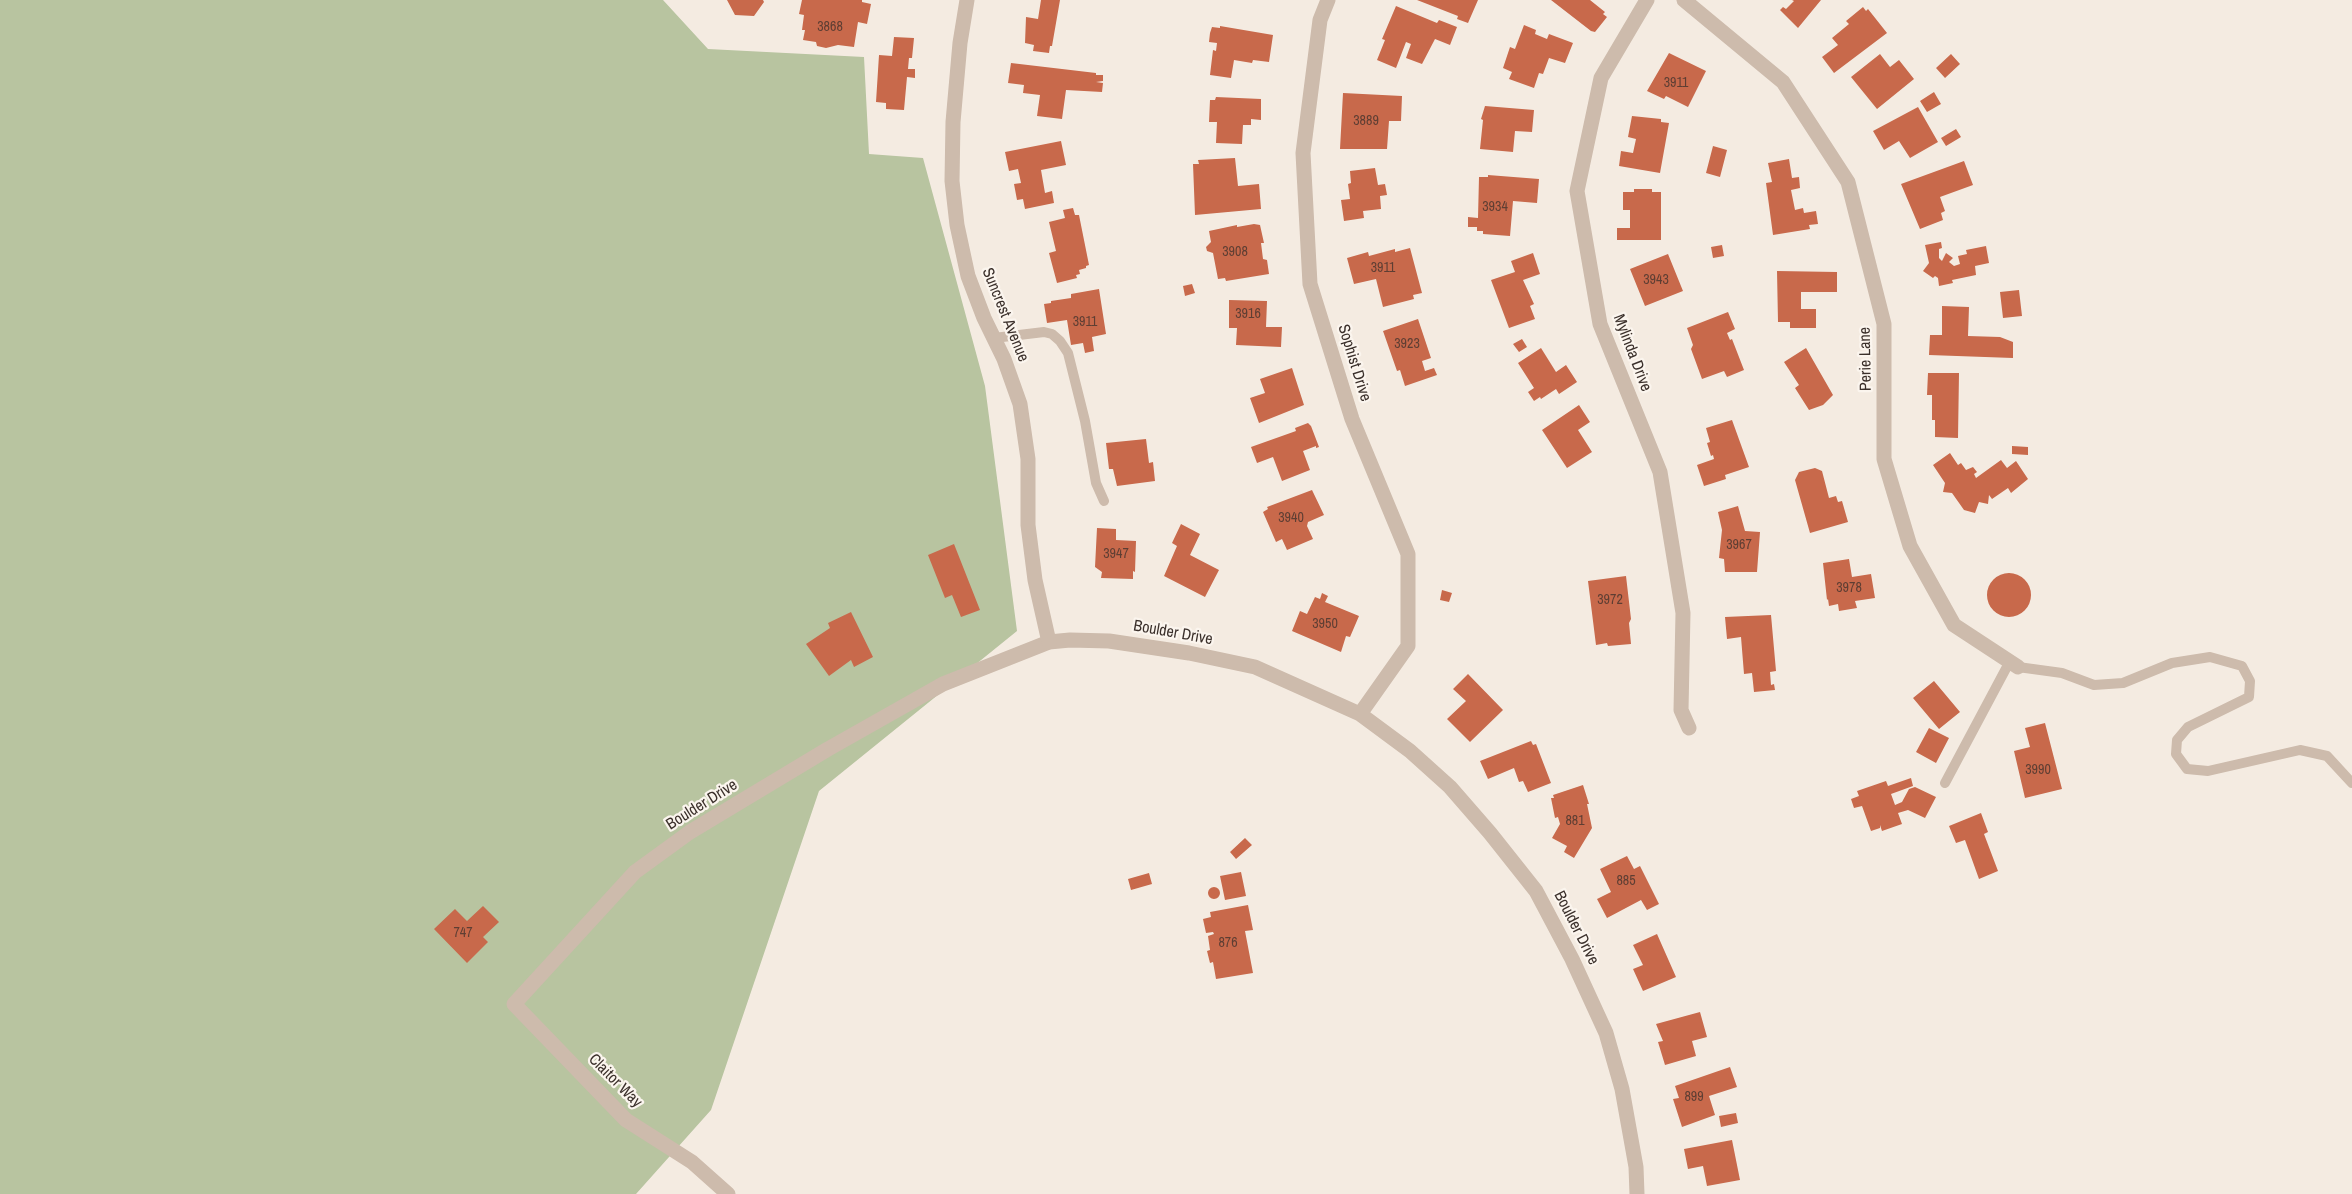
<!DOCTYPE html>
<html>
<head>
<meta charset="utf-8">
<style>
  body { margin:0 }
  canvas { display:block; background:#f4ebe1 }
</style>
</head>
<body>
<canvas width="2352" height="1194"></canvas>
<script>
const ctx = document.querySelector('canvas').getContext('2d');
ctx.lineJoin = 'round';
function paint(path, color) {
  ctx.fillStyle = color;
  ctx.fill(path, 'evenodd');
}
function toPath(rows) {
  const path = new Path2D();
  for (const r of rows) {
    if (r.length === 3) {
      path.moveTo(r[0] + r[2], r[1]);
      path.arc(r[0], r[1], r[2], 0, 2 * Math.PI);
      continue;
    }
    path.moveTo(r[0], r[1]);
    for (let i = 2; i < r.length; i += 2) path.lineTo(r[i], r[i + 1]);
  }
  return path;
}
function stroke(path, color, width, dash) {
  ctx.strokeStyle = color;
  ctx.lineWidth = width;
  ctx.lineCap = dash ? 'butt' : 'round';
  ctx.setLineDash(dash || []);
  ctx.stroke(path);
}
function drawText(font, color, halo, rows, align = 'center') {
  ctx.font = font + ' "Archivo Narrow",sans-serif';
  ctx.lineWidth = 4.5;
  ctx.setLineDash([]);
  ctx.textBaseline = 'middle';
  ctx.strokeStyle = halo;
  ctx.fillStyle = color;
  for (const [text, x, y, turn = 0] of rows) {
    ctx.save();
    ctx.translate(x, y);
    ctx.rotate((+turn || 0) * Math.PI / 180);
    ctx.textAlign = isNaN(turn) ? turn : align;
    if (halo) ctx.strokeText(text, 0, 0);
    ctx.fillText(text, 0, 0);
    ctx.restore();
  }
}
paint(toPath([
  [0,0,663,0,708,49,864,57,869,154,923,158,985,386,1017,631,819,791,711,1110,636,1194,0,1194]
]), '#b8c4a0');
paint(toPath([
  [727,0,763,0,764,2,754,16,735,15],
  [802,0,862,0,862,2,871,4,867,24,858,22,854,47,838,45,826,48,817,46,816,42,803,40,805,30,802,30,804,15,799,14],
  [1041,0,1060,0,1052,46,1050,46,1049,53,1033,51,1034,45,1025,43,1026,17,1038,19],
  [1417,0,1478,0,1468,23,1457,19,1458,16],
  [1551,0,1590,0,1605,12,1603,14,1607,17,1595,32,1591,31],
  [1792,0,1821,0,1798,28,1780,10,1783,7,1786,9,1794,1],
  [1396,6,1437,23,1439,20,1457,27,1450,45,1435,39,1422,64,1406,58,1411,44,1406,42,1396,68,1377,60,1385,40,1382,39],
  [1863,7,1866,11,1868,9,1887,33,1834,73,1822,57,1838,45,1832,38,1849,24,1846,21],
  [1524,25,1536,30,1535,34,1547,39,1549,34,1573,43,1565,63,1549,58,1543,74,1539,73,1534,88,1509,79,1512,72,1503,68,1510,47,1515,49],
  [1220,26,1273,35,1269,62,1253,60,1252,63,1234,60,1231,78,1210,75,1213,50,1216,51,1217,43,1209,42,1210,33,1212,27,1220,28],
  [894,37,914,38,912,58,909,58,908,69,915,69,915,78,907,77,904,110,886,109,886,103,876,102,879,55,892,56],
  [1669,53,1706,71,1688,107,1666,96,1664,99,1647,91],
  [1880,54,1890,67,1899,60,1914,79,1877,109,1851,77],
  [1951,54,1960,64,1945,78,1936,68],
  [1011,63,1096,73,1096,75,1103,75,1103,81,1096,82,1103,83,1102,92,1066,90,1062,119,1037,116,1040,95,1023,93,1024,85,1008,83],
  [1934,92,1941,104,1927,112,1920,101],
  [1343,93,1402,96,1401,121,1389,121,1387,149,1340,149],
  [1216,97,1261,99,1261,120,1251,119,1251,125,1243,125,1242,144,1216,143,1217,122,1209,122,1210,100,1215,100],
  [1485,106,1534,110,1532,132,1515,131,1513,152,1480,149,1483,120,1481,119],
  [1918,107,1938,142,1910,158,1899,141,1884,150,1873,131],
  [1632,116,1661,119,1661,122,1669,123,1660,173,1619,166,1621,151,1633,153,1636,139,1628,137],
  [1956,129,1961,137,1946,146,1941,138],
  [1061,141,1066,165,1041,170,1045,193,1052,191,1054,203,1025,209,1023,199,1017,200,1014,184,1021,183,1018,169,1009,171,1005,152],
  [1713,146,1727,150,1720,177,1706,173],
  [1235,158,1238,186,1259,184,1261,209,1195,215,1193,164,1199,164,1198,160],
  [1789,159,1792,178,1799,177,1800,188,1791,190,1795,210,1803,208,1804,213,1816,211,1818,224,1809,225,1810,229,1773,235,1766,183,1772,182,1768,163],
  [1964,161,1973,185,1940,197,1945,211,1941,213,1943,220,1920,229,1901,184],
  [1375,168,1378,185,1385,184,1387,195,1380,196,1381,209,1363,211,1364,218,1344,221,1341,200,1350,199,1348,184,1351,183,1350,171],
  [1488,175,1539,179,1537,203,1513,201,1510,236,1483,234,1483,231,1477,231,1477,227,1468,227,1468,217,1478,218,1479,177,1488,177],
  [1634,189,1652,189,1652,192,1661,192,1661,240,1617,240,1617,228,1630,228,1630,210,1623,210,1623,192,1634,192],
  [1073,208,1075,215,1079,215,1089,265,1086,266,1086,268,1079,270,1080,274,1076,275,1077,278,1057,283,1049,253,1056,251,1049,222,1065,218,1063,210],
  [1254,224,1260,225,1264,243,1261,243,1263,259,1267,260,1269,274,1226,281,1225,278,1218,279,1213,253,1207,251,1206,247,1211,242,1209,231,1237,225,1237,227],
  [1941,242,1942,248,1939,249,1939,258,1942,261,1946,253,1953,258,1949,262,1954,266,1960,264,1958,256,1967,254,1966,250,1986,246,1989,263,1975,266,1976,275,1952,280,1953,283,1939,286,1938,278,1935,276,1933,278,1923,271,1929,263,1925,245],
  [1722,245,1724,256,1713,258,1711,247],
  [1410,248,1422,293,1413,295,1414,299,1383,307,1376,279,1354,284,1347,258,1368,252,1369,256,1395,249,1395,252],
  [1533,253,1540,274,1523,280,1534,304,1530,306,1535,319,1509,328,1491,280,1515,272,1511,261],
  [1668,254,1683,291,1645,306,1630,269],
  [1777,271,1837,272,1837,292,1801,292,1801,309,1816,309,1816,328,1790,328,1790,322,1778,322],
  [1192,284,1195,293,1185,296,1183,286],
  [1099,289,1106,334,1092,337,1094,351,1085,353,1083,343,1071,345,1067,320,1047,323,1044,304,1051,303,1051,301,1071,298,1071,294],
  [2019,290,2022,316,2003,318,2000,292],
  [1229,300,1267,301,1266,327,1282,327,1281,347,1236,345,1237,328,1229,328],
  [1942,306,1969,307,1968,336,2000,337,2013,342,2013,358,1929,355,1930,335,1942,335],
  [1728,312,1735,329,1727,333,1730,340,1732,339,1744,370,1727,377,1724,371,1702,379,1691,349,1693,345,1687,328],
  [1418,319,1431,358,1422,361,1425,371,1434,368,1437,375,1405,386,1400,370,1397,371,1383,331],
  [1522,339,1527,347,1519,352,1513,344],
  [1541,348,1556,372,1566,365,1577,382,1559,394,1556,389,1541,399,1540,397,1534,401,1528,392,1534,388,1518,363],
  [1806,348,1833,395,1823,405,1809,410,1795,388,1799,385,1784,362],
  [1292,368,1304,405,1259,423,1250,398,1265,393,1260,379],
  [1928,373,1959,373,1958,438,1935,437,1935,420,1932,420,1932,395,1927,395],
  [1579,405,1590,422,1578,430,1592,452,1567,468,1542,430],
  [1732,420,1749,467,1725,475,1726,479,1704,486,1697,465,1714,459,1713,455,1711,456,1707,443,1710,442,1706,428],
  [1308,423,1311,426,1319,447,1316,448,1316,446,1303,451,1310,470,1282,481,1273,457,1257,463,1251,447,1296,431,1295,428],
  [1146,439,1149,463,1153,462,1155,481,1117,486,1113,469,1109,469,1106,443],
  [2012,446,2028,447,2028,455,2012,454],
  [1950,453,1958,465,1961,463,1966,470,1973,467,1977,472,1974,474,1976,478,2001,460,2007,468,2016,461,2028,479,2011,493,2008,488,1992,499,1989,495,1988,504,1979,502,1975,513,1964,510,1952,493,1943,492,1945,483,1933,465],
  [1815,468,1822,471,1829,498,1836,496,1838,502,1842,501,1848,522,1810,533,1795,480,1799,472],
  [1312,490,1324,515,1308,522,1307,526,1313,539,1287,550,1282,539,1276,542,1263,512,1268,509,1267,507],
  [1738,506,1745,531,1760,532,1757,572,1725,572,1724,559,1719,558,1722,530,1718,512],
  [1181,524,1200,534,1190,555,1219,570,1205,597,1164,576,1177,546,1172,543],
  [1097,528,1116,529,1116,540,1136,541,1135,572,1133,571,1133,579,1101,578,1102,572,1095,567],
  [954,544,980,610,961,617,952,595,945,598,928,555],
  [1849,559,1852,577,1871,574,1875,598,1855,601,1857,608,1839,611,1838,604,1829,606,1828,599,1827,600,1823,563],
  [2009,595,22],
  [1626,576,1631,619,1629,623,1631,644,1608,646,1607,643,1596,645,1588,581],
  [1442,590,1452,593,1449,602,1440,600],
  [1322,593,1328,596,1325,602,1359,616,1350,637,1346,636,1341,652,1292,631,1300,611,1307,614,1315,597,1320,599],
  [851,612,873,657,854,667,851,660,829,676,806,644,830,628,828,623],
  [1771,615,1776,671,1770,672,1771,685,1774,684,1775,690,1754,692,1752,673,1744,674,1741,637,1727,639,1725,617],
  [1468,674,1503,710,1470,742,1447,719,1466,701,1453,689],
  [1934,681,1960,712,1939,729,1913,698],
  [2045,723,2062,789,2025,798,2014,751,2030,747,2025,728],
  [1929,728,1949,738,1936,763,1916,752],
  [1531,741,1533,745,1536,744,1551,783,1528,792,1523,781,1519,782,1514,768,1488,779,1480,761],
  [1911,778,1913,786,1891,794,1895,805,1902,802,1909,789,1915,787,1936,797,1925,818,1908,810,1898,813,1902,824,1882,831,1880,825,1880,828,1871,831,1862,806,1854,808,1851,799,1859,796,1857,791,1886,781,1888,786],
  [1583,785,1589,804,1587,804,1592,828,1574,858,1564,852,1567,846,1552,838,1560,824,1558,817,1555,818,1551,798,1554,798,1553,795],
  [1981,813,1988,832,1984,834,1998,871,1979,879,1965,840,1956,843,1949,826],
  [1245,838,1252,845,1236,859,1230,852],
  [1627,856,1634,869,1640,866,1659,904,1647,910,1641,900,1607,918,1597,899,1611,892,1600,869],
  [1241,872,1246,896,1225,900,1220,876],
  [1149,873,1152,884,1131,890,1128,879],
  [1214,893,6],
  [1248,905,1253,930,1245,931,1253,973,1216,979,1213,962,1210,963,1207,951,1210,950,1208,936,1214,934,1213,932,1206,933,1203,919,1211,917,1210,912],
  [483,906,499,922,483,937,488,942,467,963,434,929,455,909,467,921],
  [1657,934,1676,977,1643,991,1633,969,1643,965,1633,945],
  [1700,1012,1707,1037,1692,1041,1696,1056,1665,1065,1658,1042,1663,1041,1656,1024],
  [1730,1067,1737,1087,1709,1096,1715,1115,1682,1127,1673,1099,1679,1098,1675,1086],
  [1736,1113,1738,1123,1721,1127,1719,1116],
  [1732,1140,1740,1180,1707,1186,1703,1166,1688,1169,1684,1149]
]), '#c8694b');
stroke(toPath([
  [994,338,1044,332,1052,334,1060,341,1068,353,1085,421,1096,483,1104,501],
  [2018,667,2062,673,2094,685,2123,683,2172,663,2210,657,2242,666,2250,681,2249,697,2188,727,2177,740,2176,754,2187,769,2208,771,2300,750,2327,756,2352,783],
  [1945,783,2010,661]
]), '#cdbbac', 10);
stroke(toPath([
  [1328,0,1320,20,1303,153,1310,284,1352,419,1408,554,1408,646,1360,714],
  [1647,0,1601,78,1577,191,1600,324,1660,472,1683,613,1681,710,1689,728],
  [1684,0,1783,82,1848,182,1884,324,1884,459,1910,546,1954,625,2018,667],
  [728,1194,692,1162,626,1120,514,1004,635,872,690,832,828,749,943,684,1049,642,1070,640,1109,641,1189,653,1255,667,1360,714,1410,751,1450,787,1490,833,1536,891,1572,959,1606,1033,1622,1089,1636,1167,1637,1194]
]), '#cdbbac', 15);
stroke(toPath([
  [967,0,960,43,953,122,952,181,957,225,968,276,984,318,1004,359,1020,404,1028,459,1028,525,1035,580,1049,642]
]), '#cdbbac', 15);
drawText('14px', '#5e3e33', null, [
  ["3868",830,27],
  ["3911",1676,83],
  ["3889",1366,121],
  ["3934",1495,207],
  ["3908",1235,252],
  ["3911",1383,268],
  ["3943",1656,280],
  ["3916",1248,314],
  ["3911",1085,322],
  ["3923",1407,344],
  ["3940",1291,518],
  ["3967",1739,545],
  ["3947",1116,554],
  ["3978",1849,588],
  ["3972",1610,600],
  ["3950",1325,624],
  ["3990",2038,770],
  ["881",1575,821],
  ["885",1626,881],
  ["747",463,933],
  ["876",1228,943],
  ["899",1694,1097]
]);
drawText('16px', '#3b302b', '#fbf5ee', [
  ["Suncrest Avenue",1005,315,68],
  ["Mylinda Drive",1632,353,69],
  ["Perie Lane",1866,359,-91],
  ["Sophist Drive",1354,363,73],
  ["Boulder Drive",1173,633,10],
  ["Boulder Drive",702,805,-32],
  ["Boulder Drive",1576,928,63],
  ["Claitor Way",615,1081,45]
]);
</script>
</body>
</html>
